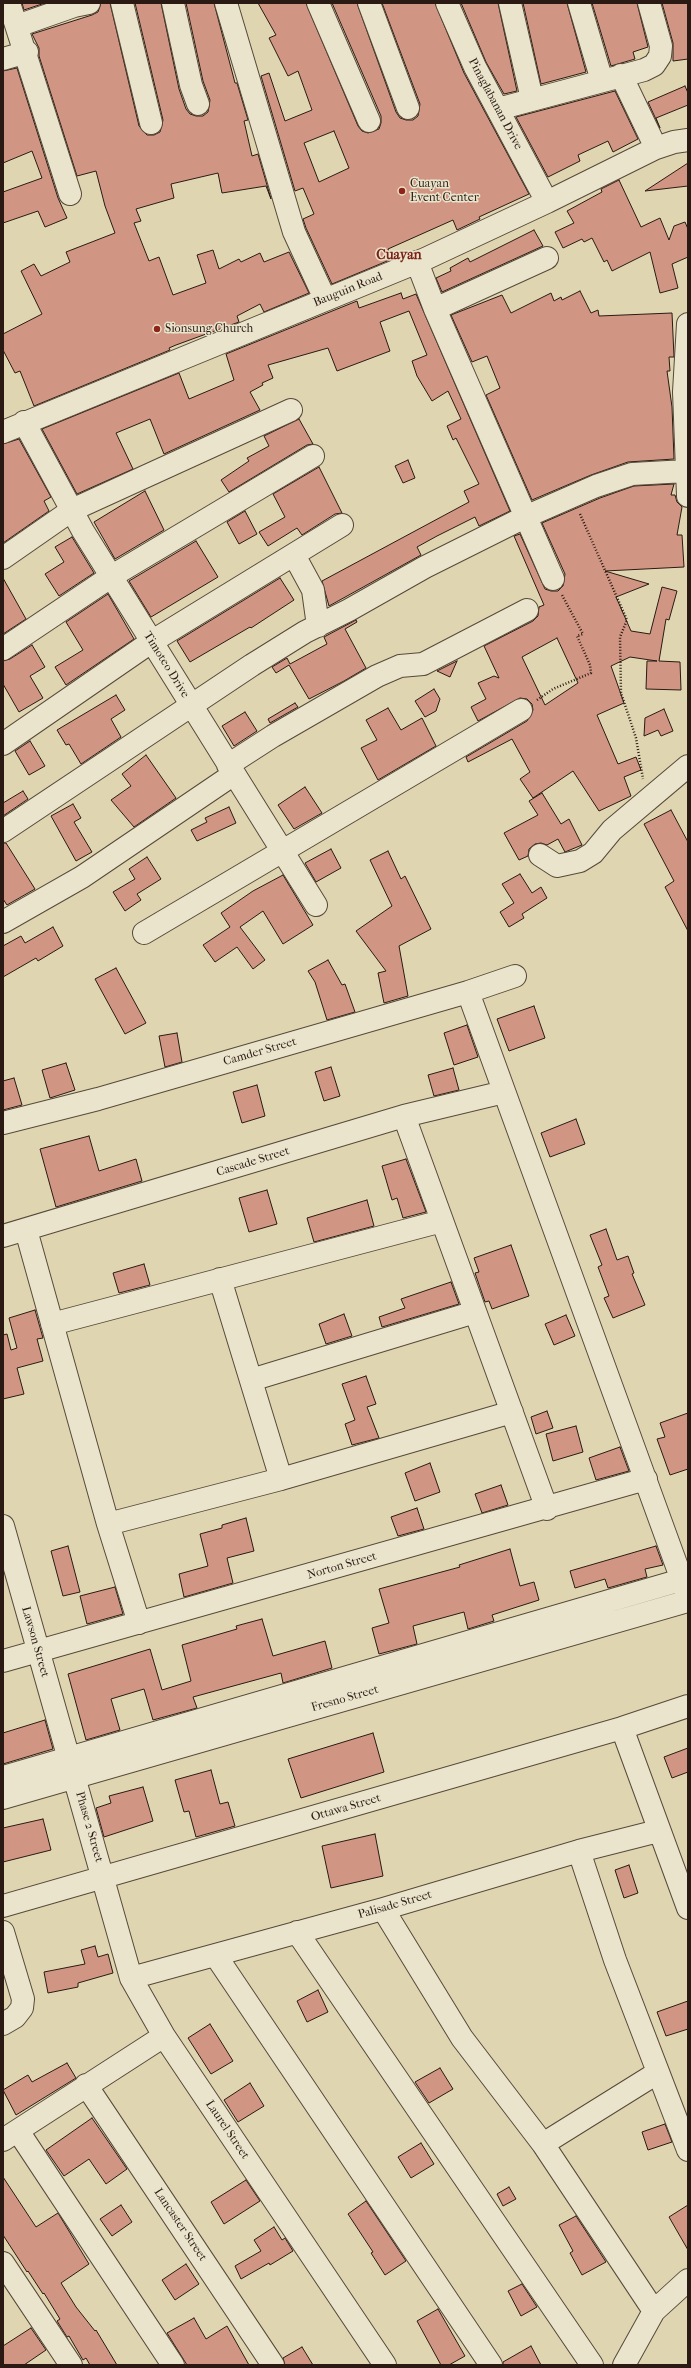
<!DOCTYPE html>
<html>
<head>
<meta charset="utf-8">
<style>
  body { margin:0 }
  #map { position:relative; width:691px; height:2368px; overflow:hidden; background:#dfd5b1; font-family:"IM FELL French Canon",serif }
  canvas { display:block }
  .frame { position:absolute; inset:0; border:4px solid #2a1a13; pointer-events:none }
</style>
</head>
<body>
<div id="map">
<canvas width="691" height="2368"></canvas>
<div class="frame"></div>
</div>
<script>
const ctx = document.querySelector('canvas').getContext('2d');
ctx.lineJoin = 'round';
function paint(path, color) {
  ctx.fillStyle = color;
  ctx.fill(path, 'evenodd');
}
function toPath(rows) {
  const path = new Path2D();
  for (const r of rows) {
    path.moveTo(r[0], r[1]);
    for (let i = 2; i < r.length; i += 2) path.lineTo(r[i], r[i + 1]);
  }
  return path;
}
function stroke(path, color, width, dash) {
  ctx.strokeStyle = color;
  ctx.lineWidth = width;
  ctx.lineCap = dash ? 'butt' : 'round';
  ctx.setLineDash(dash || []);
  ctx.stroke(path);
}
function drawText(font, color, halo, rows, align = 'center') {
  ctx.font = font + ' "IM FELL French Canon",serif';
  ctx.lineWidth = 3;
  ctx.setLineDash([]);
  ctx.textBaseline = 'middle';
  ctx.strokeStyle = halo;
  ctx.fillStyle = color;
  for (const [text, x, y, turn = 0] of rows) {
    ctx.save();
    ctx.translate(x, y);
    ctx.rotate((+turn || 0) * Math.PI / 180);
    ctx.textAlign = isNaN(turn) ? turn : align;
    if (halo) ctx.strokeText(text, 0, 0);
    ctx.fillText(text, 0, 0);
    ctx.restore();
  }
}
const building = toPath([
  [22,3,45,3,24,10,22,3],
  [101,3,110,3,139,126,147,135,154,135,160,132,163,120,135,3,161,3,179,89,186,109,190,114,196,116,203,116,208,112,210,100,203,81,186,3,214,3,235,83,237,83,248,120,244,121,252,156,258,154,271,199,266,186,222,193,218,173,171,184,174,198,136,209,141,221,134,223,149,261,159,257,173,295,206,283,197,255,213,250,219,269,239,259,241,262,260,253,264,262,289,252,309,293,264,312,260,304,237,316,239,322,176,345,169,348,170,350,34,406,20,371,15,373,3,350,3,334,42,314,21,271,34,264,41,276,70,262,66,252,115,233,105,206,96,171,77,176,39,56,39,48,32,34,92,15,98,12,101,3],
  [258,3,306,3,358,126,362,131,368,133,379,129,381,123,381,116,332,3,357,3,396,112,400,118,406,120,413,120,418,116,420,104,382,3,435,3,464,73,529,194,479,217,480,219,457,230,453,220,388,249,392,259,332,284,306,228,303,219,314,214,303,188,295,191,261,76,269,73,285,121,312,110,298,71,288,76,269,38,276,35,258,3],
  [334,131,349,168,319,182,304,143,334,131],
  [461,3,498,3,517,91,504,94,486,62,461,3],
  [523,3,567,3,586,72,541,84,523,3],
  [592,3,637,3,648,47,633,52,635,59,611,66,592,3],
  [662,3,688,3,688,59,673,61,673,43,662,3],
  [17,68,58,198,67,218,45,227,38,211,3,223,3,192,42,178,32,151,3,163,3,71,17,68],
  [685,86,688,93,688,105,656,118,660,128,648,102,685,86],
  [615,91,638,139,613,152,608,141,578,155,580,161,548,177,516,117,615,91],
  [688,163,688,186,645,191,688,163],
  [619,180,641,227,660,218,669,240,674,226,685,222,688,229,688,257,672,264,678,288,660,293,650,252,612,271,607,260,604,262,592,238,584,242,582,239,563,248,555,232,574,223,567,211,602,192,601,189,619,180],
  [534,230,543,246,442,292,436,278,451,271,450,268,468,258,470,262,534,230],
  [580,291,591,313,598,310,599,316,672,313,674,357,669,357,670,371,667,371,672,407,674,459,628,462,591,475,532,500,486,395,500,388,487,356,472,362,451,315,502,295,511,313,551,293,554,301,561,297,562,300,580,291],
  [401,293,403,299,416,294,510,511,479,526,475,517,437,536,417,547,421,555,329,606,322,581,469,502,464,491,479,484,456,438,453,440,447,426,461,419,448,391,432,401,417,376,412,361,427,355,409,311,380,322,390,351,337,371,328,348,268,365,273,378,262,383,263,385,250,392,260,410,164,454,150,419,116,433,133,469,77,494,42,429,179,373,189,399,234,380,226,354,357,301,359,308,401,293],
  [299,419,313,444,307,445,229,492,221,480,249,461,247,458,269,446,264,436,299,419],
  [19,439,51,497,44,501,49,511,3,543,3,444,19,439],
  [408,460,415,478,403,483,395,466,408,460],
  [319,467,342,513,335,514,302,535,297,528,268,546,259,532,285,517,273,494,319,467],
  [674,484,671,495,675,495,677,502,682,507,677,535,682,535,684,567,605,571,649,584,616,597,631,631,650,634,662,587,677,591,669,620,666,619,659,661,680,662,681,690,646,689,647,661,657,661,630,657,611,666,624,703,597,715,618,764,636,757,641,770,624,777,631,796,599,811,573,771,533,798,520,779,530,772,512,739,468,762,466,757,527,721,533,710,532,704,527,699,520,698,478,721,471,707,486,699,478,683,494,676,499,678,484,646,533,621,538,616,539,607,544,605,514,536,520,534,545,589,551,591,558,591,563,586,565,574,542,523,600,498,634,486,674,484],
  [557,638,578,683,545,705,522,657,557,638],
  [145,491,164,530,115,559,94,522,145,491],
  [245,511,257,534,239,544,227,522,245,511],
  [72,537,94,573,59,596,45,574,64,562,55,547,72,537],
  [196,541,218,577,151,617,129,581,196,541],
  [3,578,26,619,3,634,3,578],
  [280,578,294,600,251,628,250,627,190,662,177,641,280,578],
  [108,594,134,639,66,685,55,667,83,650,66,622,108,594],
  [356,620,357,622,345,629,366,668,344,681,309,699,289,665,276,673,272,667,287,658,290,664,327,644,324,637,356,620],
  [32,645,45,667,30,676,43,698,19,712,3,684,3,661,10,659,32,645],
  [457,661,450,677,437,671,457,661],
  [434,689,440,699,436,711,425,717,415,701,434,689],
  [116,695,125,710,111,719,121,737,81,764,69,744,66,745,57,730,116,695],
  [295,703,298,707,270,723,268,719,295,703],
  [388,708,401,730,422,718,436,746,378,780,361,748,377,740,366,720,388,708],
  [664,709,673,731,661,736,658,730,644,736,645,718,664,709],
  [245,712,257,731,234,746,222,726,245,712],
  [30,741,45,766,29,775,15,751,30,741],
  [146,755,176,798,134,827,111,800,131,786,122,774,146,755],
  [305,787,322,813,294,829,278,805,305,787],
  [23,791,28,799,3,816,3,803,23,791],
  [542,793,561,824,569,819,582,845,565,852,558,839,547,845,541,843,535,844,529,849,528,856,519,860,504,833,538,815,529,801,542,793],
  [73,804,81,818,74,822,92,852,76,861,51,816,73,804],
  [229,807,236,823,197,841,191,830,207,822,205,818,229,807],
  [671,810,688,842,688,931,665,887,674,881,644,824,671,810],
  [3,843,6,843,35,889,7,905,3,899,3,843],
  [331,849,341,868,316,882,305,863,331,849],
  [388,851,401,879,405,876,431,929,399,946,408,996,384,1003,378,973,386,971,356,931,392,906,370,860,388,851],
  [147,857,161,879,137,894,141,900,125,911,113,892,135,879,129,869,147,857],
  [520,874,532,893,541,887,547,898,522,914,524,918,509,927,500,912,514,903,502,884,520,874],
  [283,875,313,925,283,944,263,911,240,927,265,960,253,969,237,947,215,962,203,945,230,927,221,913,253,891,283,875],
  [53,927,63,946,38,961,36,958,3,977,3,946,21,936,25,943,53,927],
  [328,960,342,985,345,984,355,1012,327,1020,315,982,308,971,328,960],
  [116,968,146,1023,125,1034,95,979,116,968],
  [534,1006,545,1038,509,1051,497,1019,534,1006],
  [467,1025,478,1057,454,1065,444,1033,467,1025],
  [177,1033,182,1062,165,1067,159,1036,177,1033],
  [66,1063,75,1090,50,1098,42,1070,66,1063],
  [331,1067,340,1096,324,1101,315,1072,331,1067],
  [453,1068,459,1090,434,1096,428,1075,453,1068],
  [14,1078,22,1105,3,1110,3,1081,14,1078],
  [257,1085,265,1116,242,1123,233,1092,257,1085],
  [576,1119,585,1144,550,1157,541,1133,576,1119],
  [89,1136,99,1171,136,1159,142,1181,56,1207,40,1149,89,1136],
  [406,1159,426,1212,403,1218,397,1198,392,1200,382,1166,406,1159],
  [267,1190,277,1224,249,1232,239,1198,267,1190],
  [367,1200,374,1226,314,1242,307,1218,367,1200],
  [606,1229,617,1260,628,1256,634,1273,632,1274,645,1305,613,1318,604,1298,609,1296,598,1267,602,1265,590,1235,606,1229],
  [511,1245,529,1296,492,1309,489,1301,485,1302,475,1273,479,1272,474,1258,511,1245],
  [144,1264,150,1285,119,1293,113,1273,144,1264],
  [451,1282,459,1304,382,1327,379,1317,405,1308,401,1299,451,1282],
  [35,1310,43,1338,37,1339,43,1361,17,1368,24,1394,3,1399,3,1335,7,1334,11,1350,17,1348,9,1318,35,1310],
  [344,1314,352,1336,326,1344,319,1324,344,1314],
  [566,1315,575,1336,554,1345,545,1324,566,1315],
  [366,1376,376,1404,367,1407,379,1438,352,1445,345,1424,355,1420,342,1384,366,1376],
  [547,1411,553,1428,536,1434,531,1417,547,1411],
  [688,1413,688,1469,670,1475,657,1439,665,1437,660,1423,688,1413],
  [576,1426,583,1452,553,1461,546,1434,576,1426],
  [620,1447,629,1471,596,1480,589,1458,620,1447],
  [430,1463,440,1492,415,1501,405,1473,430,1463],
  [501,1485,508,1505,482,1513,475,1494,501,1485],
  [417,1508,424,1529,398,1536,391,1517,417,1508],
  [246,1518,254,1551,227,1558,233,1583,184,1597,179,1574,208,1566,200,1534,222,1528,222,1525,246,1518],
  [68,1546,80,1592,63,1596,51,1551,68,1546],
  [656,1546,663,1565,645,1569,647,1577,608,1588,605,1579,575,1588,570,1571,656,1546],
  [510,1549,520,1586,534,1582,539,1600,492,1615,494,1621,468,1629,464,1612,413,1626,417,1644,379,1654,372,1628,389,1623,379,1589,460,1567,459,1565,510,1549],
  [115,1587,123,1614,87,1624,80,1596,115,1587],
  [262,1619,273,1656,325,1641,332,1668,283,1683,281,1673,193,1697,197,1708,153,1720,144,1689,111,1699,120,1730,86,1740,68,1674,150,1649,162,1690,191,1681,182,1645,237,1629,236,1626,262,1619],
  [45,1720,53,1749,3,1764,3,1733,45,1720],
  [373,1733,384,1772,301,1798,288,1759,373,1733],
  [688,1748,688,1772,672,1778,664,1757,688,1748],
  [211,1770,220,1804,228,1802,235,1826,196,1837,189,1811,184,1812,175,1780,211,1770],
  [143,1787,153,1821,104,1837,96,1808,111,1803,109,1796,143,1787],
  [43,1819,51,1850,3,1862,3,1828,43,1819],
  [375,1834,383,1876,331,1888,322,1846,375,1834],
  [629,1865,638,1893,624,1898,615,1870,629,1865],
  [95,1946,98,1957,108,1954,113,1973,78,1983,78,1987,48,1993,44,1972,85,1964,81,1950,95,1946],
  [318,1990,328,2012,307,2022,297,2001,318,1990],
  [688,2001,688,2029,666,2036,657,2012,688,2001],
  [210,2024,233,2061,211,2074,188,2038,210,2024],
  [67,2063,76,2078,16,2115,3,2090,28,2075,32,2082,67,2063],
  [440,2068,453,2089,429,2103,415,2082,440,2068],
  [250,2083,264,2106,238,2122,224,2100,250,2083],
  [92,2118,127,2169,106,2184,89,2159,64,2176,46,2150,92,2118],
  [665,2124,672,2142,648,2150,642,2132,665,2124],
  [421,2143,434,2164,411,2178,398,2157,421,2143],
  [3,2177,36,2227,58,2213,89,2264,61,2283,76,2307,95,2331,96,2330,117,2365,90,2365,86,2358,83,2360,69,2336,67,2337,57,2321,60,2319,44,2293,43,2294,28,2271,27,2272,3,2235,3,2177],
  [246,2180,260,2201,224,2224,211,2202,246,2180],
  [509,2187,516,2199,503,2206,497,2194,509,2187],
  [366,2201,406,2261,385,2275,371,2253,373,2252,348,2214,366,2201],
  [121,2205,132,2222,112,2236,100,2219,121,2205],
  [688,2205,688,2250,669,2217,688,2205],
  [576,2216,606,2262,582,2275,570,2253,573,2251,559,2225,576,2216],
  [274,2227,282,2240,285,2238,293,2251,270,2265,269,2263,241,2279,235,2266,261,2251,254,2240,274,2227],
  [186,2264,199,2284,175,2300,162,2280,186,2264],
  [522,2284,537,2307,521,2316,508,2291,522,2284],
  [438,2309,465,2356,449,2365,441,2365,417,2321,438,2309],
  [194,2318,206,2339,227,2326,249,2365,187,2365,167,2333,194,2318],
  [31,2328,46,2350,24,2365,3,2365,3,2346,31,2328],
  [531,2346,541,2365,503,2365,503,2362,531,2346],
  [302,2347,313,2365,285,2365,283,2358,302,2347]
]);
paint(building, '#d19683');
stroke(building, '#2a1a13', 1);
const minor = toPath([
  [9,3,70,194],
  [122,3,151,123],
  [173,3,191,85,198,104],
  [226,3,294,232,325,299],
  [318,3,369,121],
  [369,3,408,108],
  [447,3,475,67,547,202],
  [510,3,532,99],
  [579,3,602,81],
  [17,26,74,6,89,3],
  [3,59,27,52],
  [621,75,656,148],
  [498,109,644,70,654,65,660,56,661,46,649,3],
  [417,262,435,309,553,579],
  [435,309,547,258],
  [688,324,684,392,688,496],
  [24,422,83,531,316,905],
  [3,432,425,259,547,202,656,148,674,142,688,140],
  [294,555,313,590,318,626],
  [3,558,72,510,291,410],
  [3,649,112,576,313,456],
  [3,744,151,642,342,525],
  [228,765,273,736,377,676,400,666,423,664,527,610],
  [3,831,252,665,305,632,349,610,425,567,525,517,596,486,632,474,686,471],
  [540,855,557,866,580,861,593,853,612,830,688,766],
  [3,922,82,877,234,774],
  [144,933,521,710],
  [468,992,687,1594],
  [404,1116,547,1509],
  [3,1123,98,1099,468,992,515,976],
  [26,1230,108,1524,139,1623],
  [3,1236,404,1116,504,1092],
  [220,1279,281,1479],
  [52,1324,442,1221],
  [251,1380,475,1312],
  [108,1524,281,1479,512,1412],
  [3,1526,131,1978,164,2036,385,2365],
  [3,1661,646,1479],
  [622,1728,688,1908],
  [3,1777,688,1578],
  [3,1798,688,1601],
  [579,1851,615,1960,688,2150],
  [3,1906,622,1728,688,1706],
  [383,1909,462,2038,543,2144,654,2311],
  [3,1932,23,1999,22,2008,15,2017,3,2024],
  [297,1932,592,2365],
  [216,1956,491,2365],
  [131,1978,383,1909,579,1851,658,1831],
  [86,2085,273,2365],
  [18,2131,173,2365],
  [3,2140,164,2036],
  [543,2144,657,2073],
  [3,2263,71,2365],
  [624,2365,654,2311,688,2280]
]);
stroke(minor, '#57493a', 24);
stroke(toPath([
  [580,514,627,620,620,637,621,693,636,738,643,779],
  [537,700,553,689,591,673,590,665,577,636,583,634,562,595]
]), '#2a1a13', 2.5, [1, 2]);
stroke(minor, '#eae4cc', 22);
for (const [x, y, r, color] of [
  [402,191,4,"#8f2418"],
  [157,329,4,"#8f2418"]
]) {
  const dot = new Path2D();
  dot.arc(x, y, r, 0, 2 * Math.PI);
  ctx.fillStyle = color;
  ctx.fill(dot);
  stroke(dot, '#eae4cc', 1.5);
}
drawText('12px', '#2a1a13', '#eae4cc', [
  ["Pinaglabanan Drive",495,104,62],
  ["Bauguin Road",348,290,-22],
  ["Timoteo Drive",166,665,58],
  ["Camder Street",260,1052,-16],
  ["Cascade Street",253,1162,-17],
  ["Norton Street",342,1566,-16],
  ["Lawson Street",35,1642,74],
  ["Fresno Street",345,1699,-16],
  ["Ottawa Street",346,1808,-16],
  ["Phase 2 Street",89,1827,74],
  ["Palisade Street",395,1905,-16],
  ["Laurel Street",227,2130,56],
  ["Lancaster Street",180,2225,56]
]);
drawText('12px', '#2a1a13', '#eae4cc', [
  ["Cuayan",410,184],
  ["Event Center",410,198],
  ["Sionsung Church",165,329]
], 'left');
drawText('bold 14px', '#7a1f14', '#eae4cc', [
  ["Cuayan",399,256]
]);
</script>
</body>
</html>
